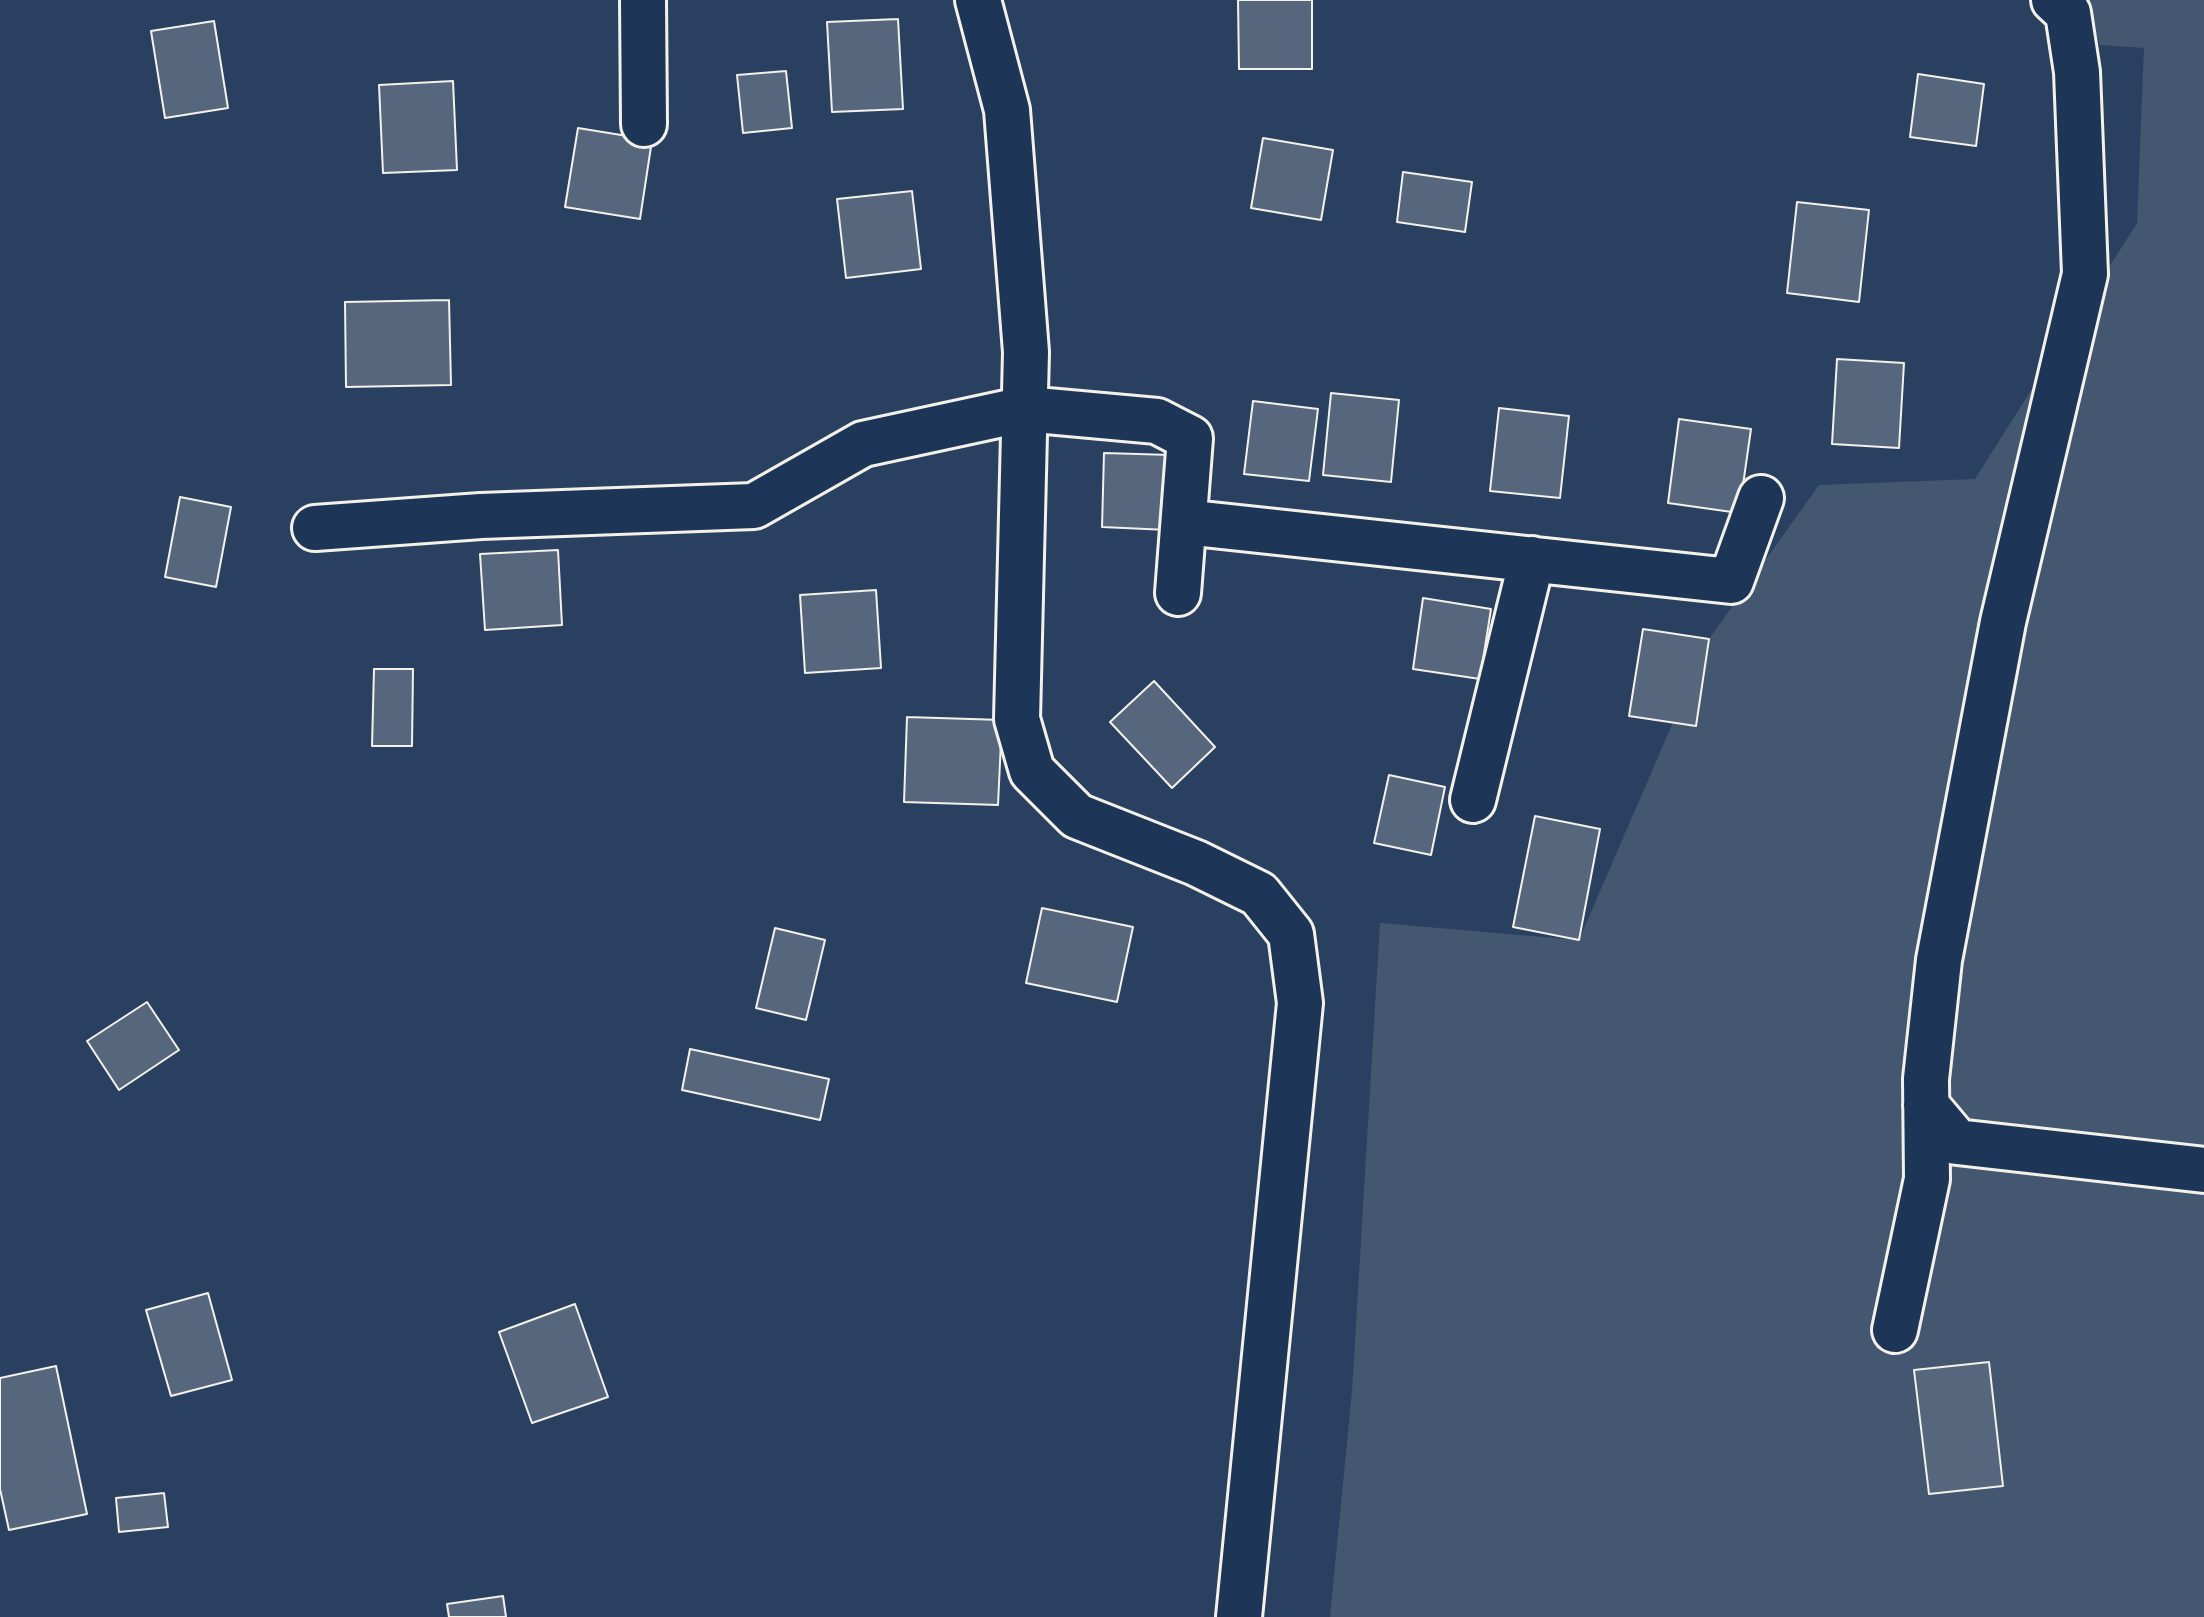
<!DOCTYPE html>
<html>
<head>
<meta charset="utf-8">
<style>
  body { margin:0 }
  canvas { display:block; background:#2a4060 }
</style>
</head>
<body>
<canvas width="2204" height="1617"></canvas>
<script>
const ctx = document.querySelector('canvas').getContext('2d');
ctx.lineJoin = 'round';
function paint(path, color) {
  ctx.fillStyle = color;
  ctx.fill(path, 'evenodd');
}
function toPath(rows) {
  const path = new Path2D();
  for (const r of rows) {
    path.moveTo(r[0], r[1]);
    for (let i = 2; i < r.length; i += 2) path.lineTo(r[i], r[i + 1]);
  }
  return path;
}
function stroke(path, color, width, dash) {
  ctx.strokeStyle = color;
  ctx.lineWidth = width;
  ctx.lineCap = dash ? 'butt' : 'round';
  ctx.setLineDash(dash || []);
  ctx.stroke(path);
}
paint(toPath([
  [2085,0,2204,0,2204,1617,1330,1617,1352,1391,1380,923,1579,940,1709,639,1819,485,1975,479,2137,223,2144,48,2100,45]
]), '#445771');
const building = toPath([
  [1238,0,1312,0,1312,69,1239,69,1238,0],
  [898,19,903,109,832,112,827,22,898,19],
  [214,21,228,108,165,118,151,31,214,21],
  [786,71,792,128,743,133,737,75,786,71],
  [1918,74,1984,84,1976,146,1910,137,1918,74],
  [453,81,457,170,383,173,379,85,453,81],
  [578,128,652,140,640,219,565,207,578,128],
  [1263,138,1333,150,1321,220,1251,208,1263,138],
  [1403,172,1472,182,1465,232,1397,222,1403,172],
  [912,191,921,269,846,278,837,199,912,191],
  [1797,202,1869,210,1859,302,1787,293,1797,202],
  [449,300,451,385,346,387,345,302,449,300],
  [1837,359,1904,363,1899,448,1832,444,1837,359],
  [1331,393,1399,400,1391,482,1323,475,1331,393],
  [1253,401,1318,409,1309,481,1244,474,1253,401],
  [1499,408,1569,416,1560,498,1490,491,1499,408],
  [1679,419,1751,429,1739,513,1668,503,1679,419],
  [1104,453,1171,455,1168,530,1102,527,1104,453],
  [180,497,231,507,216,587,165,577,180,497],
  [558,550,562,625,485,630,480,554,558,550],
  [876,590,881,668,805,673,800,595,876,590],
  [1423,598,1491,609,1480,679,1413,669,1423,598],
  [1643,629,1709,639,1696,726,1629,716,1643,629],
  [374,669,413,669,412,746,372,746,374,669],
  [1154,681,1215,747,1172,788,1110,722,1154,681],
  [907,717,1002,720,998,805,904,802,907,717],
  [1389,775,1445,787,1431,855,1374,843,1389,775],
  [1535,816,1600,829,1579,940,1513,927,1535,816],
  [1042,908,1133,927,1117,1002,1026,983,1042,908],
  [775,928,825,940,806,1020,756,1008,775,928],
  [147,1002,179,1050,119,1090,87,1041,147,1002],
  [690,1049,829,1079,820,1120,682,1090,690,1049],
  [208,1293,232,1380,171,1396,146,1310,208,1293],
  [575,1304,608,1397,532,1423,499,1332,575,1304],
  [1989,1362,2003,1486,1929,1494,1914,1370,1989,1362],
  [56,1366,87,1514,9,1530,0,1489,0,1378,56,1366],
  [164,1493,168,1527,119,1532,116,1498,164,1493],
  [503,1596,506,1617,449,1617,447,1604,503,1596]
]);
paint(building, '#56677d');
stroke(building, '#f4f1e8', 2);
const minor = toPath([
  [643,0,644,124],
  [978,0,1007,110,1026,352,1017,719,1032,771,1077,816,1196,863,1259,894,1291,934,1300,1003,1239,1617],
  [1184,522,1731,581,1761,498],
  [315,528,481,516,754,506,863,444,1025,409,1157,421,1190,438,1178,593],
  [1473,800,1532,559],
  [1926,1105,1957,1142,2204,1170],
  [1895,1330,1927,1179,1926,1079,1939,960,2003,622,2085,274,2077,72,2068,13,2054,0]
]);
stroke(minor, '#f4f1e8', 50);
stroke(minor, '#1d3557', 44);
</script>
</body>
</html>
